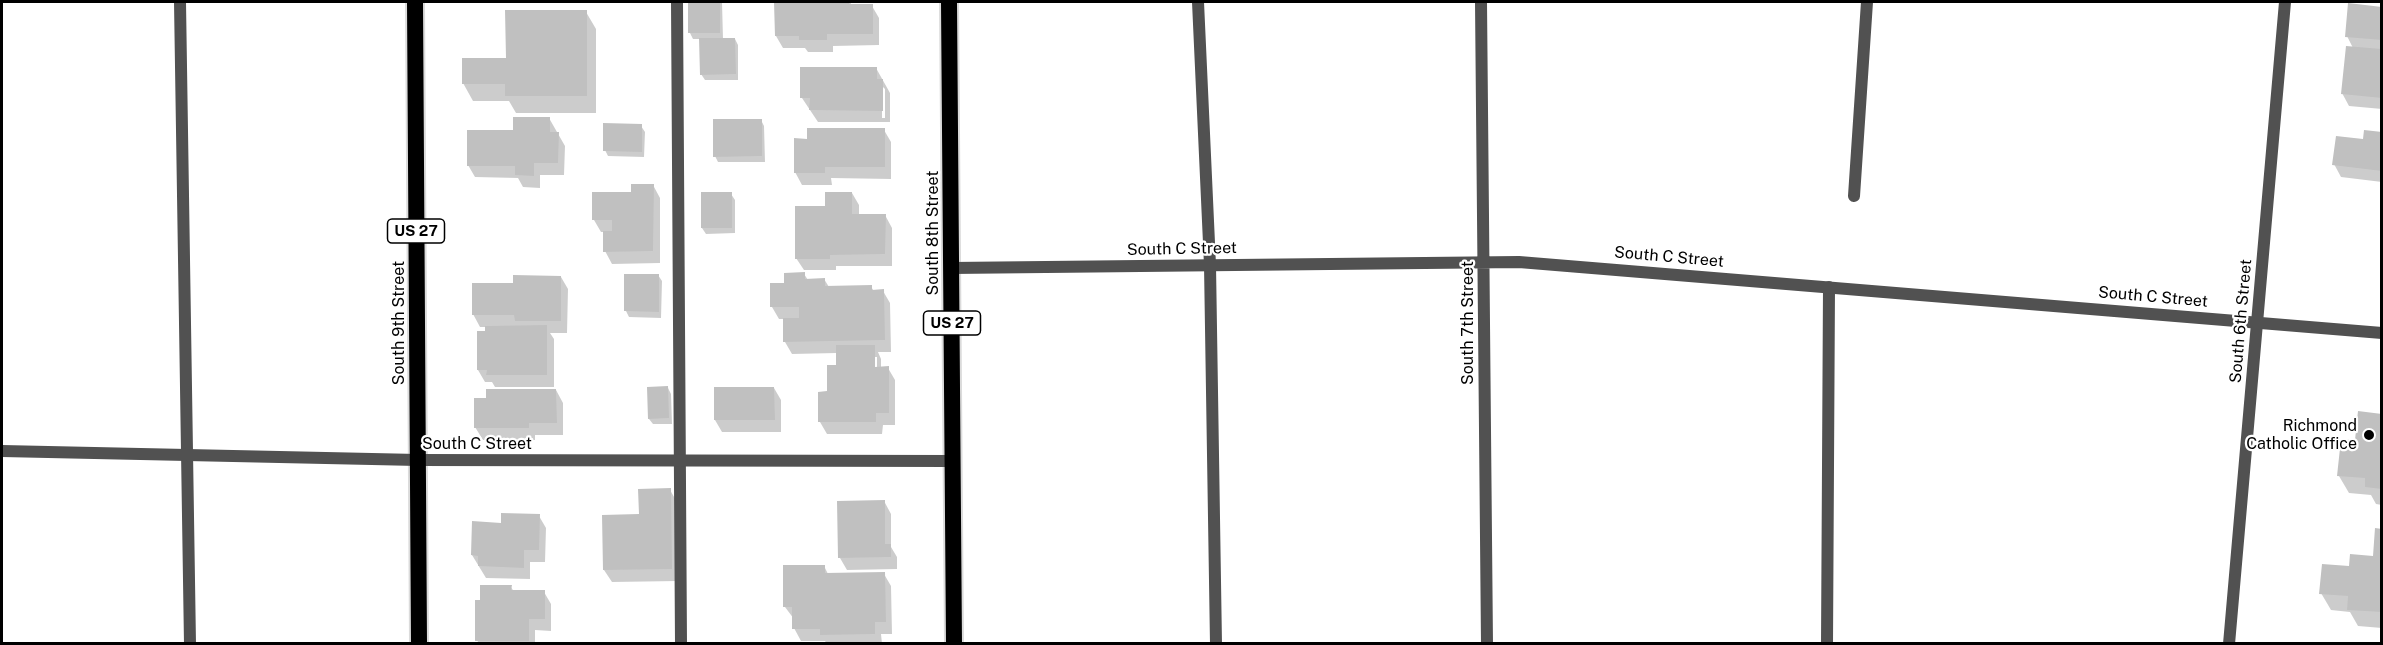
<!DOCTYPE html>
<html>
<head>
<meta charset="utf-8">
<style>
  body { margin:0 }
  #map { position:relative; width:2383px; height:645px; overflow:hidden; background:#fff; font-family:"Public Sans",sans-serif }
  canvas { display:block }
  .frame { position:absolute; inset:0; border:3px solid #000; pointer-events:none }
</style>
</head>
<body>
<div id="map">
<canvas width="2383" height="645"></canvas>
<div class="frame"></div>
</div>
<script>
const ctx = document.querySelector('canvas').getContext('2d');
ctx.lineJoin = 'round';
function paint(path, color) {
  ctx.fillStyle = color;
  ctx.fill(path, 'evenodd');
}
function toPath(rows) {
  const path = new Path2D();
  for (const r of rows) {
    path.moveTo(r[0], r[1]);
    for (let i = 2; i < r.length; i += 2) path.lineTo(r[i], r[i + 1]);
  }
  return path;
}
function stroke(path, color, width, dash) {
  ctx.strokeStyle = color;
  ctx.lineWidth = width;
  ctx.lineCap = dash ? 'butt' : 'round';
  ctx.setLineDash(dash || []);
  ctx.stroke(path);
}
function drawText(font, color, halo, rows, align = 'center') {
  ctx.font = font + ' "Public Sans",sans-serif';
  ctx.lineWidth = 4.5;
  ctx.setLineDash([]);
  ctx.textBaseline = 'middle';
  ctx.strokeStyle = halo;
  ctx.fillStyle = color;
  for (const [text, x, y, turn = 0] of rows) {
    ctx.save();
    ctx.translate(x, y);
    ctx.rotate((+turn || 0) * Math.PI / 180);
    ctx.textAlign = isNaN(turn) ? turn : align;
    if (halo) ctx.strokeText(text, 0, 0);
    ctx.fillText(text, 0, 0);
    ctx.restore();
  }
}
paint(toPath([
  [689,2,722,2,723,39,735,39,738,45,738,80,705,80,701,74,701,39,693,39,690,33],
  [775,2,850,2,852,6,872,6,879,18,879,45,833,46,833,52,808,52,805,48,783,48,776,36],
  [2382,8,2382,109,2349,106,2342,93,2353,48,2347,36],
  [586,12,596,29,596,113,516,113,509,101,473,101,463,83],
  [876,68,890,93,890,122,818,122,802,98],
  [882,86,885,89,885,118,882,118],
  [549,118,565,146,564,175,540,175,540,188,523,187,518,178,475,177,468,165,514,132],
  [761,120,764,126,765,162,718,162,715,156],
  [641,126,645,132,644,157,608,156,605,150],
  [884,130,891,142,891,179,831,178,832,185,802,185,795,172,809,140],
  [2382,134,2382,182,2341,177,2334,164,2364,141],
  [653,185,660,198,660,263,612,264,605,251,605,232,601,232,594,220,632,193],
  [852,193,859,205,859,215,885,215,892,228,892,266,836,266,836,270,804,270,796,258],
  [731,194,735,200,735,233,706,234,702,228],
  [804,274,808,280,824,279,829,287,871,287,874,291,883,291,890,303,891,352,878,352,881,359,881,368,888,368,895,380,895,425,883,425,882,434,827,434,820,422,838,366,837,353,792,354,785,342,784,319,779,319,772,307,786,285],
  [874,357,877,357,877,374,874,374],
  [658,275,662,281,661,318,629,317,626,311,626,276],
  [561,277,568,289,567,333,550,333,554,339,554,387,495,387,492,382,485,382,478,370,487,327,480,327,473,314,515,285],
  [668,388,671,394,672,424,653,424,649,419],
  [774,388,781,400,781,432,722,432,715,420],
  [556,390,563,403,563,435,535,435,535,440,483,440,475,427,488,399],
  [2382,415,2382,505,2376,504,2371,495,2349,493,2339,476,2356,442],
  [670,490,677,502,678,581,612,582,604,570,640,516],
  [884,501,891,514,891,547,897,557,897,569,847,570,840,558],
  [539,516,546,528,545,562,530,562,530,579,486,578,472,555,503,524],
  [2382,530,2382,628,2358,626,2350,612,2331,610,2321,593,2350,568,2375,558],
  [824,566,828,574,884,574,891,586,892,634,881,634,882,644,827,644,825,641,801,641,794,628,794,619,785,607],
  [511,587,514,592,544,592,551,604,551,631,535,630,535,644,479,644,477,640]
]), '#0003');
paint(toPath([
  [688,2,720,2,720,33,688,33],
  [774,2,849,2,849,4,873,4,873,34,827,34,827,40,799,40,799,36,775,36],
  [2348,3,2382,7,2382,40,2345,37],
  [505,10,587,10,587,96,505,96,505,84,462,84,462,58,506,58],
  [699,38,735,38,736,74,700,75],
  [2346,46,2382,49,2382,98,2341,94],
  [800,67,877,67,877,79,883,79,883,111,809,110,810,98,800,98],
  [513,117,550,117,550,132,559,132,558,163,534,163,534,176,515,175,515,166,467,166,467,130,513,130],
  [713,119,762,119,762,156,713,157],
  [603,123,642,124,642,152,603,151],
  [807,128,885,128,885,167,825,167,825,173,794,173,794,138,807,139],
  [2364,130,2382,132,2382,171,2332,165,2336,136,2363,139],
  [631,184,654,184,653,251,603,252,603,231,612,231,612,220,592,220,592,192,631,192],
  [701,192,732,192,732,228,701,228],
  [825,192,852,192,852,214,886,214,885,254,830,255,830,259,795,259,795,206,825,206],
  [805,272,805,279,825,278,825,286,872,285,872,290,884,289,885,340,783,342,783,318,799,318,799,307,770,307,770,283,784,283,784,273],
  [624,274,659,274,659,312,624,311],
  [513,275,561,276,561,321,515,321,514,315,472,315,472,283,513,283],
  [547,325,547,375,486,375,487,370,477,370,477,331,485,331,485,326],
  [836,345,875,345,875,367,889,366,889,413,876,413,876,422,818,422,818,392,827,391,827,365,836,365],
  [668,386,669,418,648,419,647,387],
  [714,387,774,387,775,420,714,420],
  [486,389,556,389,557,423,529,423,529,428,474,428,474,398,486,398],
  [2358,411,2382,414,2382,489,2365,487,2365,478,2337,476,2341,439,2355,440],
  [671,488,672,569,603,570,602,515,639,514,638,489],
  [885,500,885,544,891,544,891,557,838,558,837,501],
  [501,513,540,514,539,550,524,550,524,568,478,566,478,556,471,555,472,521,501,523],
  [2375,528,2382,529,2382,612,2347,610,2348,596,2319,594,2322,564,2349,566,2350,554,2373,556],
  [783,565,825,565,825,573,885,572,886,622,875,622,875,634,820,635,820,629,792,629,792,607,783,607],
  [480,585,512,585,511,590,545,590,545,619,529,619,529,641,475,641,475,600,480,600]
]), '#c0c0c0');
const trunk = toPath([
  [415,2,419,644],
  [949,2,954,644]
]);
stroke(trunk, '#dbdbdb', 20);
stroke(toPath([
  [180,2,190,644],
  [677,2,681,644],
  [1198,2,1210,265,1216,644],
  [1854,196,1867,2],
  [1827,644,1829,287]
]), '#515151', 12);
stroke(toPath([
  [1481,2,1487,644],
  [951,268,1519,262,2382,333],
  [2,451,418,460,953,461],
  [2229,644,2285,2]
]), '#515151', 12);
stroke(trunk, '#000', 16);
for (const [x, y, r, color] of [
  [2369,435,6,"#000"]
]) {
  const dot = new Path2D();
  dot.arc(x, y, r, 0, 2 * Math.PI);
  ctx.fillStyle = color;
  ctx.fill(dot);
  stroke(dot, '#fff', 2);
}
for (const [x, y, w] of [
  [416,231,57],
  [952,323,57]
]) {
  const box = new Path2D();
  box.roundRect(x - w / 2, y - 12, w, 24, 4.5);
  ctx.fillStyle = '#fff';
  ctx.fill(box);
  stroke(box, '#000', 1.5);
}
drawText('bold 15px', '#000', null, [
  ["US 27",416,231],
  ["US 27",952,323]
]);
drawText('16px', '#000', '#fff', [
  ["South 8th Street",933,233,-90],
  ["South C Street",1182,249,-1],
  ["South C Street",1669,257,5],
  ["South C Street",2153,297,5],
  ["South 6th Street",2241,321,-85],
  ["South 9th Street",399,323,-90],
  ["South 7th Street",1468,323,-90],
  ["South C Street",477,444]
]);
drawText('16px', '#000', '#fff', [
  ["Richmond",2357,426],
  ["Catholic Office",2357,444]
], 'right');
</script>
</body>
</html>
